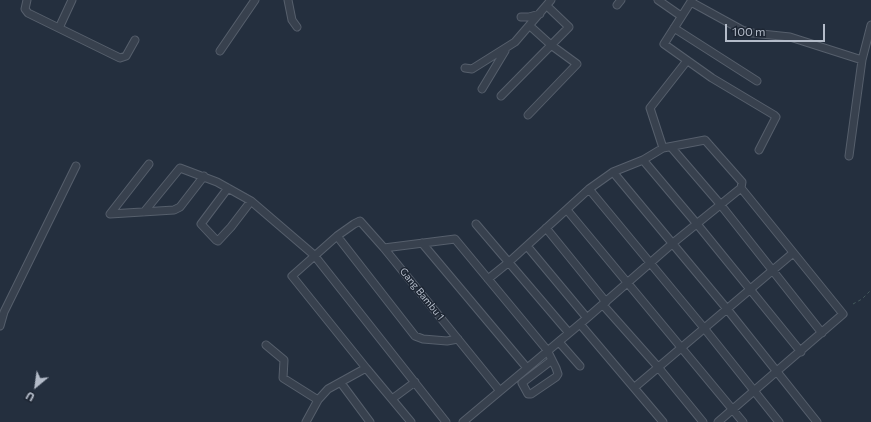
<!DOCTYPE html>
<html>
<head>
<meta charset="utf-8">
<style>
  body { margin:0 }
  #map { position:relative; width:871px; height:422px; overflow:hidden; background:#242f3e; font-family:Commissioner,sans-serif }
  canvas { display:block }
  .north { position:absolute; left:16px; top:366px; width:40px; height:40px; -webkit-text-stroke:3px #1d2633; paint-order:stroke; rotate:209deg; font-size:11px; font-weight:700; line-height:16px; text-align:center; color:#b4bcc9 }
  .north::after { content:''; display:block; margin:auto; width:14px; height:18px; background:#b4bcc9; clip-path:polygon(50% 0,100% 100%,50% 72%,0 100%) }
  .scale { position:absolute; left:725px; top:24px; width:100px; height:18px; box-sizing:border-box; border:2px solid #b4bcc9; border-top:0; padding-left:5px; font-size:12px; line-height:14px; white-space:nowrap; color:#b4bcc9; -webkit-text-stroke:3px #1d2633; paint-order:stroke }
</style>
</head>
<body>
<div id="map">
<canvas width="871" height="422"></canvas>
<div class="north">U</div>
<div class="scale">100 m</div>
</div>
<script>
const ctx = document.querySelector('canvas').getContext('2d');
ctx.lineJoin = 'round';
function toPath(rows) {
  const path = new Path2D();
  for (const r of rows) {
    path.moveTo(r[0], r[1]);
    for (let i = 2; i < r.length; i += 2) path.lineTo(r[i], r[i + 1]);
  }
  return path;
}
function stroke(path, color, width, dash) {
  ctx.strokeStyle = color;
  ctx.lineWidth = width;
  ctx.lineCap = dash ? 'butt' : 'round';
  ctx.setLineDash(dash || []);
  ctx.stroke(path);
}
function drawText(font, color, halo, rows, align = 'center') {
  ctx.font = font + ' Commissioner,sans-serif';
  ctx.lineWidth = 3;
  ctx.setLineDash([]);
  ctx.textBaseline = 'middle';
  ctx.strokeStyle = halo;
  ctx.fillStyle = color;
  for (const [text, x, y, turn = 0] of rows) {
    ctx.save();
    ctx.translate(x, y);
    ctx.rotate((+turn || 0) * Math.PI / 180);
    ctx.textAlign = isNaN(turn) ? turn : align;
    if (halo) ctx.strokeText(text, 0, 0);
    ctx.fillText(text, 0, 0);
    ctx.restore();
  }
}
const minor = toPath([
  [27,0,25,9,28,13,120,58,126,56,135,40],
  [288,0,292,20,297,27],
  [658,0,681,16],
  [692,0,664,44,712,78,774,115,776,117,759,150],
  [691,2,742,30,752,33,790,37,862,60],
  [617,5,621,0],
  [521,17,529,17,540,14],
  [59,28,72,0],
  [674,28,757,81],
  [220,51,255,0],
  [465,68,472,69,515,42,551,0],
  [482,89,505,51],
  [501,96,569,27,547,6],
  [528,115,577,64,551,45,530,26],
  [671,147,720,204,822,333],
  [663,148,650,108,686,62],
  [849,156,862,60,871,25],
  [643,160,697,224,801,352],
  [149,164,110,214,174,210,180,207,204,176],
  [613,172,727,309,817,422],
  [228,188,201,224,216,240,218,241,231,227,251,201],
  [589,189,704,328,779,422],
  [567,210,743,422],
  [144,212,180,168,217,182,251,201,314,255,446,422],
  [476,224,569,333],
  [546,228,606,302],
  [337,236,415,336,423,339,447,341,458,339],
  [422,243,527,368],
  [527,246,587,318],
  [384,248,455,239,547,350,556,368,558,374,556,377,531,394,528,394,522,383,552,360],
  [603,305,658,367,703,422],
  [580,324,663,422],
  [0,326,4,312,76,166],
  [559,342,580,366],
  [266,345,284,360,283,378,318,400],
  [366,368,292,276,337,236,354,224,360,221,384,248,500,391],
  [341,383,370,422],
  [635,387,793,253],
  [392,399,415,382],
  [306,422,318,400,328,389,366,368,411,422],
  [463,422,587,318,673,243,741,188,742,182,705,140,663,148,643,160,613,172,589,189,509,262,488,279],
  [718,422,843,314,741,188]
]);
stroke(minor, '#565f6c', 9);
stroke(toPath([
  [853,304,862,299,871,290]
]), '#44595c', 1, [3, 3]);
stroke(minor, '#38414e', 7);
drawText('10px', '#b4bcc9', '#1d2633', [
  ["Gang Bambu 1",422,294,51]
]);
</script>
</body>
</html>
